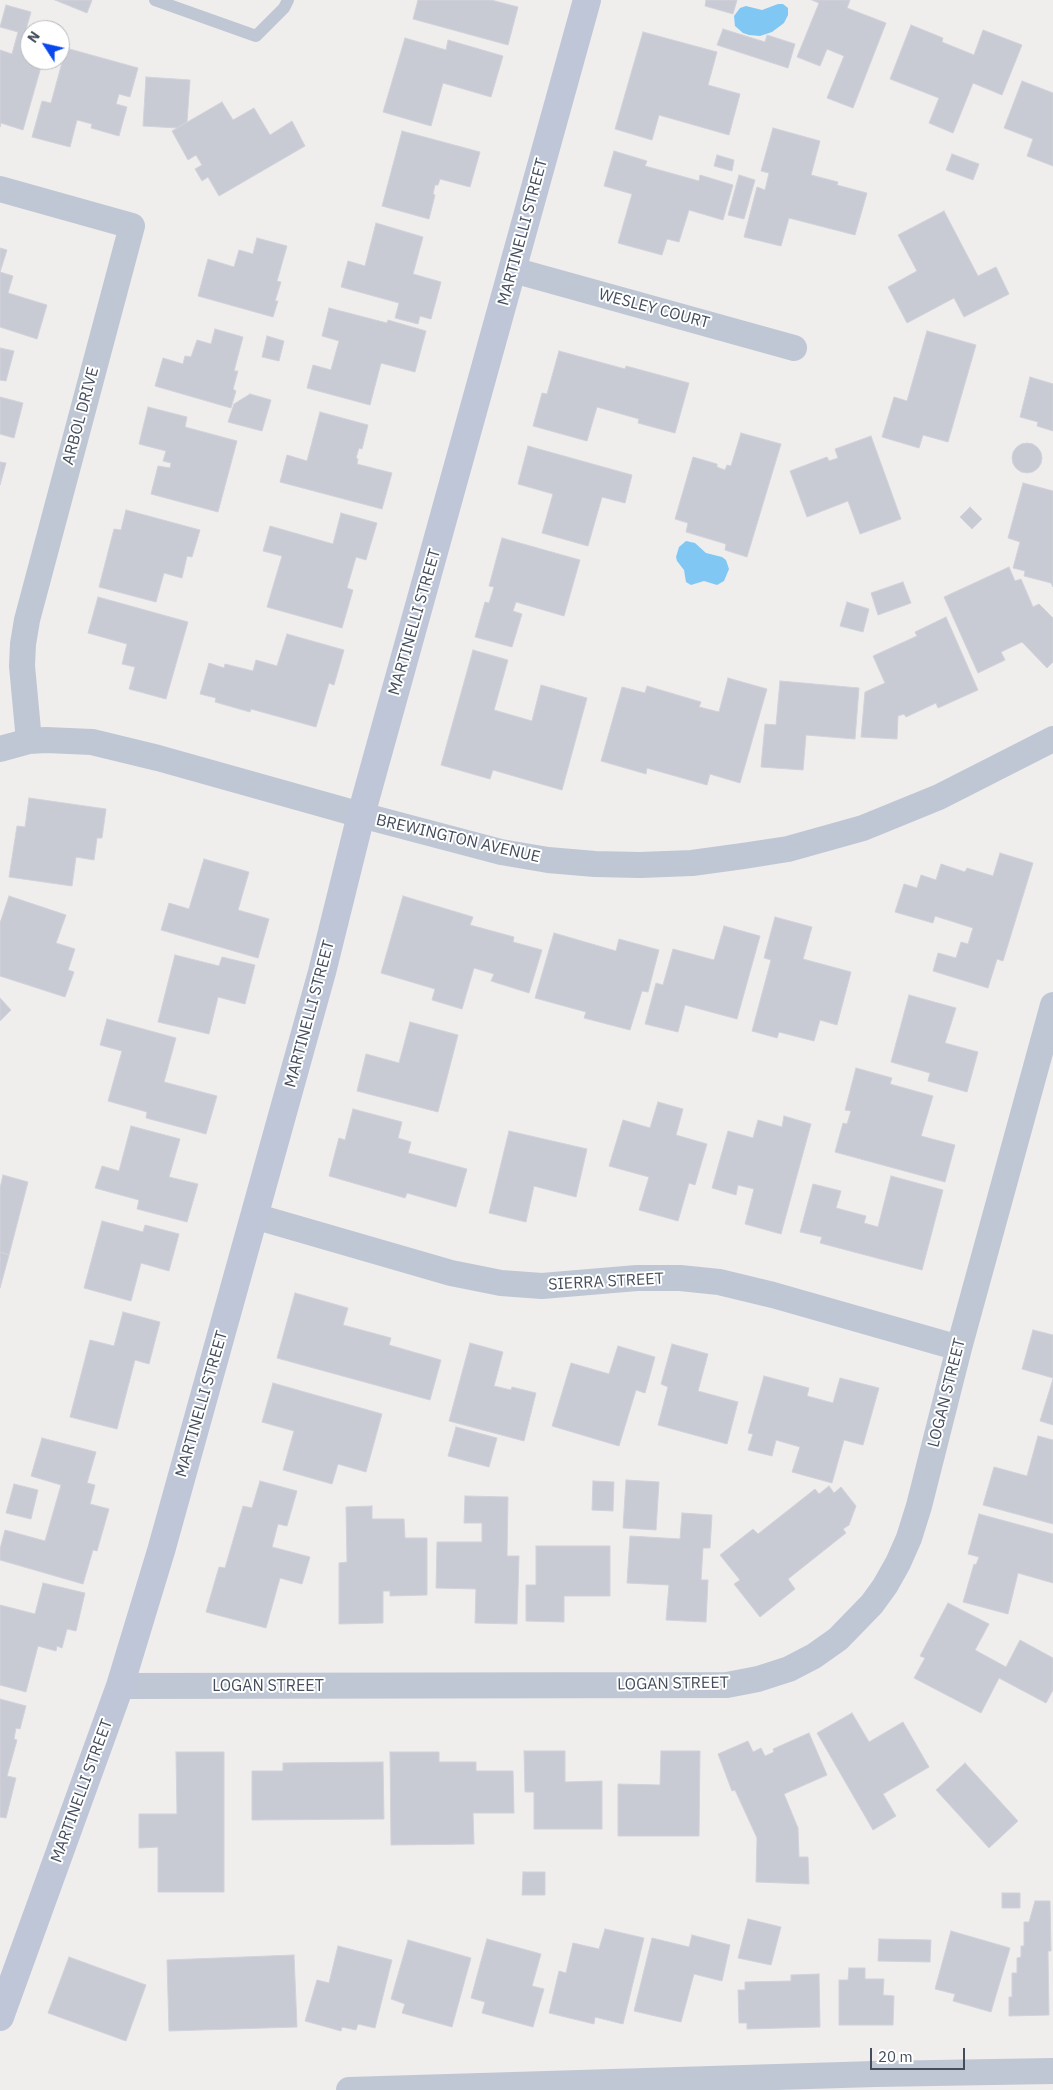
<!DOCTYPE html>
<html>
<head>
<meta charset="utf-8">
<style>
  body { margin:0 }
  #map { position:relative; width:1053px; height:2090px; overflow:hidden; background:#f0eded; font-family:"IBM Plex Sans",sans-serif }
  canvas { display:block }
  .north { position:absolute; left:20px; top:20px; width:50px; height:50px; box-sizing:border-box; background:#fff; border:1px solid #b4b8be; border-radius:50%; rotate:305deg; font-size:14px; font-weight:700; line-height:20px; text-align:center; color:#444d5c }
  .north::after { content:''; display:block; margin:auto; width:18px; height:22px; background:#0a48ed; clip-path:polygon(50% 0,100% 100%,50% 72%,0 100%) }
  .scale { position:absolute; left:870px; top:2048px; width:95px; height:22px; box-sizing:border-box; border:2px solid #444d5c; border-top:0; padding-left:6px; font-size:15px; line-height:18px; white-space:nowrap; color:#444d5c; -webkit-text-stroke:4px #fff; paint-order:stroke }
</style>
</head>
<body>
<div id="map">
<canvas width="1053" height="2090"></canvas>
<div class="north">N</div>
<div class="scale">20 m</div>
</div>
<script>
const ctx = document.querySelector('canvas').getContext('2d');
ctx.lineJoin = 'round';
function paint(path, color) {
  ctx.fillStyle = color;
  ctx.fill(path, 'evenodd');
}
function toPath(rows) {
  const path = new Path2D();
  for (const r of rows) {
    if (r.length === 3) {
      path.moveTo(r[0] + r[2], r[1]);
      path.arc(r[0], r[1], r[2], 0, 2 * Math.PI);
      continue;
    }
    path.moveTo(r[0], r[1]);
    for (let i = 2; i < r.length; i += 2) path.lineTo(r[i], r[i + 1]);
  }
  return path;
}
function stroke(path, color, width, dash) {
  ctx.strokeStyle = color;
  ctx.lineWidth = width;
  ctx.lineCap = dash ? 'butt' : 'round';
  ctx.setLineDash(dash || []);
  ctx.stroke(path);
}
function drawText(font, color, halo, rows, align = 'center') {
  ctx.font = font + ' "IBM Plex Sans",sans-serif';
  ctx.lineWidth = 4;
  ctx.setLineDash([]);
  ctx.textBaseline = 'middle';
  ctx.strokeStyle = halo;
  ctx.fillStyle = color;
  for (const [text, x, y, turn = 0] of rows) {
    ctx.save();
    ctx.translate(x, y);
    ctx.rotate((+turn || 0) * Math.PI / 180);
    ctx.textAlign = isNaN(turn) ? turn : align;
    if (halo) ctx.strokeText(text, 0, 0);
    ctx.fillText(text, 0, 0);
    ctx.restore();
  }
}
paint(toPath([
  [778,4,783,4,788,8,788,15,784,23,772,32,760,36,749,35,743,33,735,26,734,16,740,8,746,6,762,10],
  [686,541,695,543,706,553,722,557,726,560,729,569,724,581,717,585,704,581,691,585,686,582,684,570,677,561,676,557,679,547]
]), '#80c8f3');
const building = toPath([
  [55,0,92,0,87,13,55,0],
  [418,0,491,0,518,7,508,45,413,19,418,0],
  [706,0,737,0,733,14,705,6,706,0],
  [812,0,850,0,847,8,886,23,853,108,827,98,844,56,827,49,820,66,797,57,819,3,812,0],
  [6,5,31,12,25,33,30,35,30,60,43,60,23,130,1,123,0,127,0,50,12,54,18,32,0,27,6,5],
  [911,25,943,38,942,42,974,55,983,30,1022,45,1002,95,973,83,953,133,929,123,939,98,890,79,911,25],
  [723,29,765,42,767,35,795,44,788,68,717,45,723,29],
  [643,32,717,52,708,85,740,94,729,135,659,115,652,140,615,129,643,32],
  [405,38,446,50,448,40,503,56,491,97,443,83,431,126,383,112,405,38],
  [66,48,138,68,130,97,119,94,116,104,127,107,119,136,91,128,92,124,77,120,70,147,32,137,42,101,51,103,66,48],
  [146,77,190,80,187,122,177,128,143,126,146,77],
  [1022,81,1053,93,1053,166,1027,156,1033,139,1004,128,1022,81],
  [222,102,233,120,254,108,270,135,292,121,305,146,219,196,208,177,202,181,195,169,202,165,196,155,188,160,172,131,222,102],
  [773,128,820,141,811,175,838,182,837,185,867,193,855,235,789,218,781,246,744,237,757,187,765,190,769,173,761,171,773,128],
  [402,131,480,152,470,187,440,179,438,185,435,185,433,194,435,195,429,219,382,206,402,131],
  [614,151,647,161,645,166,699,181,700,175,733,185,723,220,689,210,679,242,667,239,662,255,618,243,632,194,604,186,614,151],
  [952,154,979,164,973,180,946,170,952,154],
  [717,155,734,160,732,171,714,166,717,155],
  [739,175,755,180,744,219,728,215,739,175],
  [944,211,978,276,996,267,1009,294,964,317,954,298,907,323,888,287,917,271,898,235,944,211],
  [376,223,423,237,413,274,441,282,431,319,420,316,418,324,395,318,399,303,341,287,348,261,365,266,376,223],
  [257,238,287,246,277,281,281,282,275,301,278,301,273,317,198,296,208,259,234,267,239,250,253,254,257,238],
  [0,248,7,250,0,272,13,276,8,293,47,305,37,339,0,327,0,248],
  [329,308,387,323,388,320,426,331,415,372,381,363,370,405,307,388,313,365,331,370,339,341,322,336,329,308],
  [215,329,243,337,234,371,238,371,233,389,236,391,231,408,155,386,163,358,183,364,185,356,191,357,197,340,211,344,215,329],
  [927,331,976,345,948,442,923,435,919,448,882,437,894,397,907,401,927,331],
  [267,336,284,341,279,361,262,357,267,336],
  [0,348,14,351,6,381,0,380,0,348],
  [559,351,625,369,626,366,689,383,675,433,638,423,639,419,597,407,587,441,533,426,542,393,547,394,559,351],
  [1030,377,1053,384,1053,431,1037,426,1038,422,1020,417,1030,377],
  [250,394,271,400,262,431,228,422,234,404,250,394],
  [0,397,23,403,14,438,0,434,0,397],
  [148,407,187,417,185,427,237,441,218,512,151,494,158,466,170,468,171,463,163,461,166,451,139,444,148,407],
  [320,412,368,425,362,449,359,448,356,458,358,459,357,464,392,473,382,509,280,482,287,455,307,461,320,412],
  [741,433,781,444,747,557,725,550,726,544,686,532,688,523,675,519,693,457,717,464,717,467,725,470,727,465,731,466,741,433],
  [871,436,901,519,860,534,848,501,807,517,790,471,827,457,829,461,838,458,835,449,871,436],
  [1027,458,15],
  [528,446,632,475,625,503,602,497,588,546,542,533,553,494,518,484,528,446],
  [0,462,6,463,0,485,0,462],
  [1023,483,1053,491,1053,587,1051,583,1024,576,1025,571,1013,568,1020,542,1008,538,1023,483],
  [970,507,982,519,972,529,960,517,970,507],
  [126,510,200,530,192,557,187,556,182,578,164,573,156,602,99,587,114,529,121,530,126,510],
  [341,513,377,523,366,560,356,557,347,588,353,590,342,628,267,607,282,556,263,551,270,526,333,544,341,513],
  [502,538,580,560,564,616,516,602,513,611,522,614,512,647,475,637,485,602,489,603,494,587,489,586,502,538],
  [1009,567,1015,581,1021,579,1033,607,1039,604,1053,618,1053,662,1047,668,1022,642,1001,652,1005,660,978,673,944,597,1009,567],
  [903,582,911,603,878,615,871,593,903,582],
  [98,597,188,622,166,699,129,689,135,667,122,664,127,644,88,633,98,597],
  [847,602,869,609,863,632,840,626,847,602],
  [946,617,978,690,938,708,936,703,906,717,904,714,898,716,897,739,861,737,865,692,885,683,873,656,917,636,915,632,946,617],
  [287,634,344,650,334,685,329,683,316,727,251,709,250,712,215,702,216,698,200,694,209,663,224,668,225,664,253,671,256,660,277,666,287,634],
  [473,650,508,660,494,710,532,721,541,685,587,698,562,790,493,770,490,779,441,765,473,650],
  [728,678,767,689,740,783,710,774,707,785,647,768,646,774,601,761,622,687,645,693,647,686,701,702,699,707,719,712,728,678],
  [780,681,859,688,855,739,806,735,803,770,761,767,765,724,776,725,780,681],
  [29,798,106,809,102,838,97,838,94,860,76,857,72,886,9,877,17,826,25,827,29,798],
  [1000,853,1033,863,1003,961,997,959,988,988,933,971,938,953,956,958,961,942,968,944,973,928,935,916,933,923,895,912,904,884,917,888,921,875,936,880,941,864,965,872,967,868,993,876,1000,853],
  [204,859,249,872,238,910,269,919,258,958,161,930,169,903,189,909,204,859],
  [9,896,66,915,56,943,75,949,68,970,74,972,65,997,0,976,0,923,9,896],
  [403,896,473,917,470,925,514,937,513,942,542,950,529,993,491,981,494,974,474,968,462,1009,432,1000,435,989,381,973,403,896],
  [775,917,812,927,803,959,851,972,837,1025,820,1020,814,1041,779,1032,777,1038,752,1031,771,960,764,958,775,917],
  [724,926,760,936,737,1019,685,1005,678,1032,645,1024,656,983,663,985,673,949,714,960,724,926],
  [554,933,616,951,619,939,659,950,648,992,642,991,630,1030,584,1018,586,1012,535,998,554,933],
  [175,955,219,966,222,957,255,965,245,1004,218,997,209,1034,158,1022,175,955],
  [909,995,956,1008,945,1043,978,1052,967,1092,928,1081,930,1073,891,1062,909,995],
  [0,998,11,1010,0,1021,0,998],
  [107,1019,176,1038,164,1082,217,1096,206,1134,146,1118,147,1112,108,1101,122,1051,100,1045,107,1019],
  [410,1022,458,1035,438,1112,357,1091,366,1054,399,1063,410,1022],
  [856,1068,892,1078,890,1084,933,1096,921,1136,955,1145,945,1182,835,1152,843,1123,847,1124,851,1111,845,1110,856,1068],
  [658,1102,683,1109,676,1135,707,1144,695,1185,689,1183,678,1221,639,1210,649,1177,609,1166,623,1120,650,1128,658,1102],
  [353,1109,402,1122,398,1138,411,1142,408,1153,467,1169,456,1207,407,1193,405,1198,329,1176,339,1138,345,1140,353,1109],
  [784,1116,811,1124,781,1234,745,1224,754,1189,738,1185,736,1195,712,1188,728,1131,753,1138,758,1120,782,1127,784,1116],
  [131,1126,180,1139,169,1177,198,1184,187,1222,137,1209,139,1200,95,1188,102,1166,119,1171,131,1126],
  [509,1131,587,1149,576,1197,534,1186,526,1222,489,1213,509,1131],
  [3,1175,28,1182,9,1255,0,1252,0,1188,3,1175],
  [891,1176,943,1190,922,1270,820,1243,822,1237,800,1232,813,1184,841,1191,836,1208,866,1216,864,1223,878,1227,891,1176],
  [102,1221,143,1232,145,1225,179,1234,169,1271,141,1263,131,1301,84,1288,102,1221],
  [0,1252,9,1255,0,1288,0,1252],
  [295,1293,348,1308,343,1325,391,1338,389,1345,441,1360,430,1400,277,1358,295,1293],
  [123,1312,160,1322,149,1364,135,1360,117,1429,70,1417,90,1340,114,1346,123,1312],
  [1033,1330,1053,1335,1053,1378,1022,1369,1033,1330],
  [470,1343,503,1352,494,1386,511,1390,512,1387,536,1393,524,1441,449,1421,470,1343],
  [672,1344,708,1354,698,1391,738,1402,727,1444,658,1425,668,1387,661,1384,672,1344],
  [618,1346,655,1357,645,1393,636,1390,619,1446,552,1426,571,1363,609,1374,618,1346],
  [764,1376,809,1388,807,1396,833,1403,840,1378,879,1388,863,1445,844,1440,832,1483,792,1472,800,1447,776,1440,772,1456,748,1450,753,1434,748,1433,764,1376],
  [1053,1379,1053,1425,1040,1421,1053,1379],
  [273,1383,382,1414,366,1472,338,1464,332,1484,283,1470,294,1431,262,1422,273,1383],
  [456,1427,497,1438,489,1467,448,1456,456,1427],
  [1038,1436,1053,1440,1053,1524,983,1505,994,1467,1027,1476,1038,1436],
  [42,1438,96,1452,87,1483,95,1485,90,1504,109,1509,97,1551,93,1550,83,1584,0,1560,0,1549,5,1530,45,1541,61,1485,31,1476,42,1438],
  [626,1480,659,1482,656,1530,623,1528,626,1480],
  [260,1481,297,1491,287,1526,278,1524,272,1547,310,1557,302,1584,280,1578,266,1628,206,1612,219,1567,225,1568,243,1506,252,1508,260,1481],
  [593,1481,614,1482,613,1511,592,1510,593,1481],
  [14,1484,38,1490,31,1519,6,1513,14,1484],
  [829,1486,834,1493,841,1487,856,1506,849,1525,843,1529,846,1533,788,1579,795,1589,760,1617,734,1584,740,1580,720,1555,753,1529,758,1534,815,1489,819,1494,829,1486],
  [465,1496,508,1497,507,1556,519,1556,517,1624,475,1623,476,1589,436,1588,437,1542,482,1542,482,1523,464,1523,465,1496],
  [372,1506,372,1519,404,1519,405,1538,427,1538,427,1595,390,1596,390,1591,383,1591,383,1623,339,1624,339,1563,347,1562,346,1507,372,1506],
  [682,1513,712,1515,710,1548,703,1548,701,1580,708,1580,706,1622,666,1620,669,1585,627,1583,630,1536,680,1539,682,1513],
  [979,1514,1053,1534,1053,1583,1018,1573,1008,1614,963,1602,974,1564,976,1565,979,1557,968,1554,979,1514],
  [536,1546,610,1546,610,1596,564,1596,564,1622,526,1621,526,1585,536,1585,536,1546],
  [43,1583,85,1593,76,1631,67,1629,62,1648,57,1646,56,1651,38,1646,26,1692,0,1685,0,1605,35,1614,43,1583],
  [948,1603,989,1624,975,1650,1006,1667,1020,1640,1053,1658,1053,1690,1046,1703,999,1678,981,1713,914,1678,925,1658,920,1656,948,1603],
  [0,1699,26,1706,20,1729,16,1728,14,1739,17,1740,7,1776,16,1778,6,1818,0,1817,0,1699],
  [852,1713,869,1742,903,1722,929,1767,883,1794,896,1816,873,1830,817,1733,852,1713],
  [809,1733,827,1775,784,1794,798,1828,799,1857,808,1857,809,1884,756,1882,757,1838,735,1790,732,1791,718,1754,748,1741,753,1752,761,1748,765,1756,774,1752,773,1749,809,1733],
  [524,1751,565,1751,565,1782,602,1781,602,1829,534,1829,534,1792,525,1792,524,1751],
  [661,1751,700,1751,699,1836,618,1836,618,1784,660,1785,661,1751],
  [176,1752,224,1752,224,1892,158,1892,158,1847,139,1848,139,1814,177,1814,176,1752],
  [390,1752,439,1752,439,1762,476,1762,476,1771,513,1771,514,1813,473,1813,474,1844,391,1845,390,1752],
  [383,1762,384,1819,252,1820,252,1771,283,1771,283,1763,383,1762],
  [965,1763,1018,1821,989,1848,936,1790,965,1763],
  [523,1872,545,1872,545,1895,522,1895,523,1872],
  [1002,1893,1020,1893,1020,1908,1002,1908,1002,1893],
  [1035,1901,1050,1901,1051,1951,1048,1951,1049,2015,1009,2016,1009,1997,1012,1997,1012,1973,1017,1973,1017,1958,1021,1957,1021,1946,1024,1946,1024,1922,1029,1922,1035,1901],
  [748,1919,781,1927,771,1965,738,1958,748,1919],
  [605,1929,644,1938,623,2024,595,2017,594,2024,549,2013,559,1971,566,1973,573,1943,599,1949,605,1929],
  [951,1931,1010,1948,991,2012,953,2001,955,1994,935,1989,951,1931],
  [692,1935,730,1945,722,1981,694,1974,681,2022,634,2011,652,1938,689,1947,692,1935],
  [487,1939,541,1954,532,1986,544,1989,533,2027,482,2013,485,2002,471,1998,487,1939],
  [879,1939,931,1940,930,1962,878,1961,879,1939],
  [408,1940,471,1958,452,2027,402,2013,405,2004,391,1999,408,1940],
  [338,1946,392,1960,375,2028,358,2024,356,2030,342,2027,341,2031,305,2021,317,1980,329,1983,338,1946],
  [294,1955,297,2027,169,2031,167,1960,294,1955],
  [69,1957,146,1985,126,2041,48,2013,69,1957],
  [849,1968,865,1968,865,1979,884,1979,883,1995,894,1996,893,2025,839,2025,839,1980,848,1980,849,1968],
  [819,1974,820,2027,747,2029,747,2023,739,2023,738,1990,745,1990,745,1982,791,1981,791,1975,819,1974]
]);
paint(building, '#c9cbd4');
stroke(building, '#d1d2da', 1);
stroke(toPath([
  [155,0,256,36,284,8,288,0]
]), '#bfc7d4', 12);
stroke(toPath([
  [0,189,132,226,27,620,23,644,22,666,29,741],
  [513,270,794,348],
  [0,749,29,741,46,740,92,742,158,758,361,815,501,852,548,860,595,864,640,865,692,863,743,856,788,849,863,828,939,797,1053,739],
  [254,1216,451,1273,501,1283,542,1286,637,1278,680,1278,719,1282,773,1295,959,1348],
  [120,1686,727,1685,758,1679,789,1669,814,1656,838,1639,872,1604,885,1586,898,1563,909,1538,919,1506,959,1348,1053,1005],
  [349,2090,875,2074,1053,2071]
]), '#bfc7d4', 26);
stroke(toPath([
  [0,2017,120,1686,161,1551,322,972,361,815,587,0]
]), '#bec6d8', 28);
drawText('16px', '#444d5c', '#fff', [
  ["MARTINELLI STREET",523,232,-75],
  ["WESLEY COURT",654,309,15],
  ["ARBOL DRIVE",81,416,-75],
  ["MARTINELLI STREET",415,622,-74],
  ["BREWINGTON AVENUE",458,839,13],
  ["MARTINELLI STREET",310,1014,-75],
  ["SIERRA STREET",606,1282,-3],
  ["LOGAN STREET",947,1393,-76],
  ["MARTINELLI STREET",202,1404,-74],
  ["LOGAN STREET",673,1684,-1],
  ["LOGAN STREET",268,1686],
  ["MARTINELLI STREET",82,1791,-70]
]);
</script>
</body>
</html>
